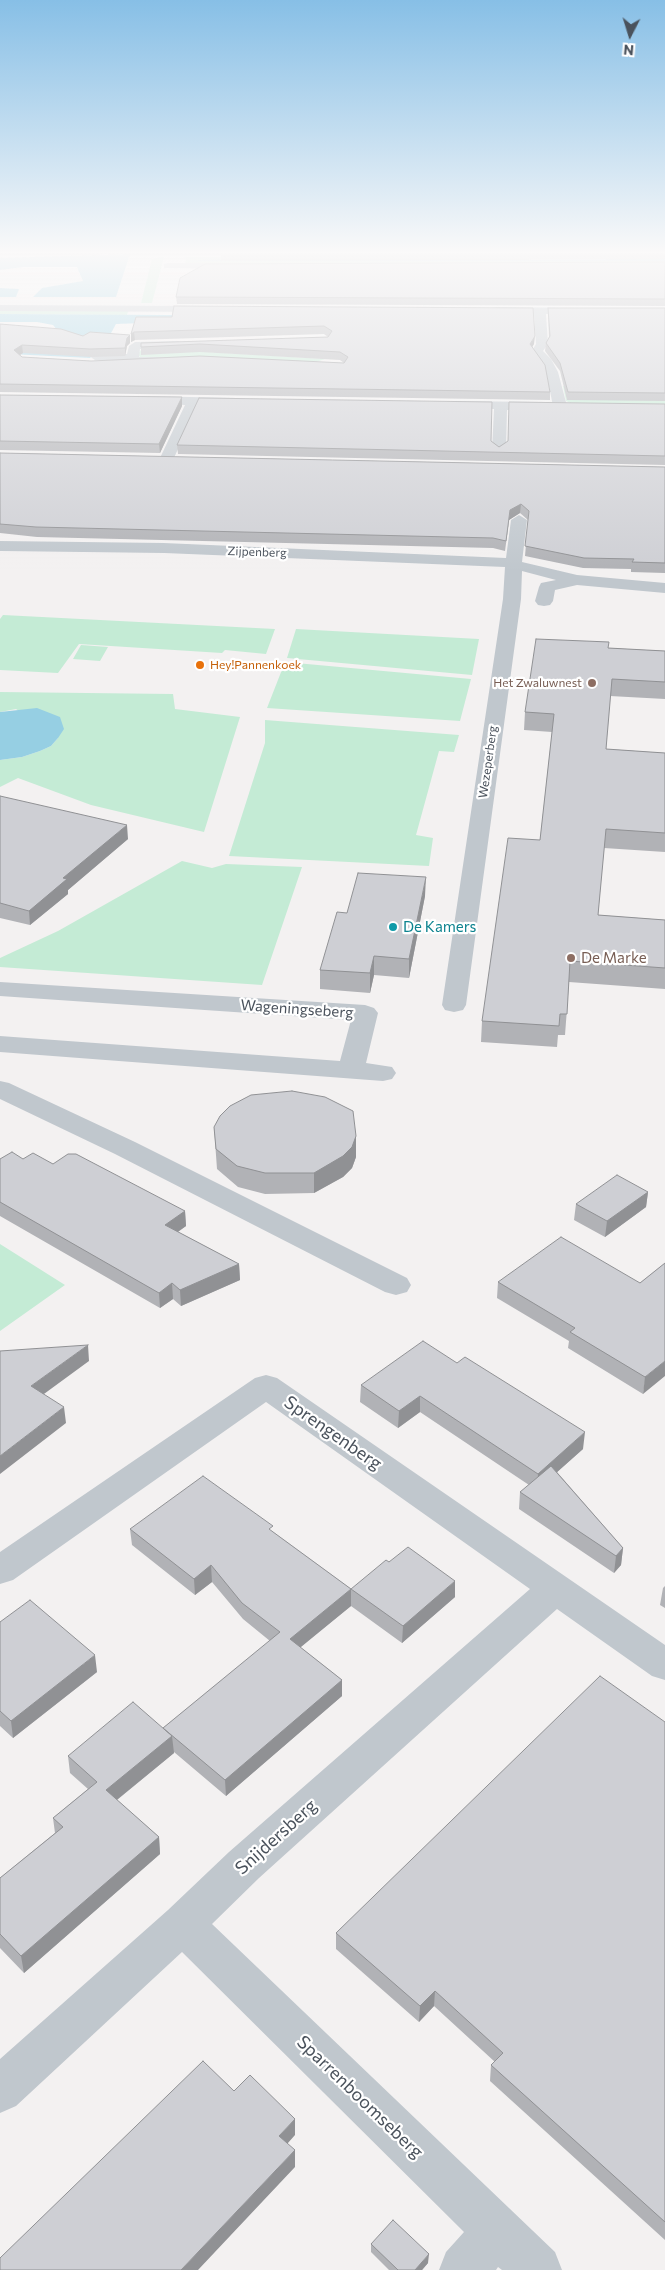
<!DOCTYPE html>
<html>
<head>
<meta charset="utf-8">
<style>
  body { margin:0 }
  #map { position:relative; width:665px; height:2270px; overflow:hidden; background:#f3f1f1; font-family:Commissioner,sans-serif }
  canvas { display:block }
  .north { position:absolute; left:605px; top:10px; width:50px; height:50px; -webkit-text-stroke:4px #fff; paint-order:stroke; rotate:185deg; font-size:14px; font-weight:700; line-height:20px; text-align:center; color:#4a525c }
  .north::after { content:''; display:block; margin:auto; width:18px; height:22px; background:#4a525c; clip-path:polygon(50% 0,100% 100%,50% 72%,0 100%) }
</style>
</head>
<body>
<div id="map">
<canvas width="665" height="2270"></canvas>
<div class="north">N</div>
</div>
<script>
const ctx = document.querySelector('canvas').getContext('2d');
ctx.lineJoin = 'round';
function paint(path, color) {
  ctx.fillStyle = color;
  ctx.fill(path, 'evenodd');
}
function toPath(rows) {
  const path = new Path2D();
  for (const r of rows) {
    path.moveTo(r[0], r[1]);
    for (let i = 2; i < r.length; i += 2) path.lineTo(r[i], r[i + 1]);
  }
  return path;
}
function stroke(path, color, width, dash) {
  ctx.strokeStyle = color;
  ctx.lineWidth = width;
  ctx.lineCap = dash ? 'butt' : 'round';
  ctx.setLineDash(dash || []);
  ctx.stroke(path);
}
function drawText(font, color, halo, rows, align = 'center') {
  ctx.font = font + ' Commissioner,sans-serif';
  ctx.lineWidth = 4.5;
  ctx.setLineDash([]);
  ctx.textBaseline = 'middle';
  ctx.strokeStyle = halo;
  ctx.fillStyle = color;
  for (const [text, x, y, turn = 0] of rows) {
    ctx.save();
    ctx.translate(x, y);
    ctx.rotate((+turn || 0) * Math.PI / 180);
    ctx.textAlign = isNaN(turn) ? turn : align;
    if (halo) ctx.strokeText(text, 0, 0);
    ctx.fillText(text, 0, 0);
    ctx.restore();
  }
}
paint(toPath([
  [665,256,665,259,198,260,665,261,665,263,185,264,186,257],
  [164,257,152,303,141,303,152,259],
  [0,310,128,311,128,312,127,315,0,314],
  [143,348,325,359,313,363,155,359,140,357,137,354],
  [563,386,629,386,665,397,665,406,573,404,566,401],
  [3,615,275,629,266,654,225,650,222,653,79,644,58,673,0,670,0,619],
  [296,629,479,639,472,675,287,658],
  [81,645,108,647,100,661,73,659],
  [285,662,471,679,460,721,267,708],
  [0,692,173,694,175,709,240,717,204,832,91,805,18,778,0,787,0,760,22,757,40,751,51,746,58,738,16,709,0,712],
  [265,720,459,735,454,752,439,751,416,835,433,838,429,866,229,856,265,743],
  [182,861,212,868,226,864,302,867,262,985,0,967,0,958,58,931],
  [0,1244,65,1285,0,1331]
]), '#c4ebd5');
paint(toPath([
  [130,254,116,297,0,297,0,288,19,289,16,297,33,297,42,288,83,281,77,267,23,267,0,270,0,258],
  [665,259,665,261,198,261,198,260],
  [0,314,329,316,116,324,110,335,86,334,61,350,96,353,90,358,10,354,0,348,57,330,53,325,37,322,0,322],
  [37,708,60,717,64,729,58,738,51,746,40,751,22,757,0,760,0,712]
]), '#96cfe3');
paint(toPath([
  [168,263,239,263,244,266,239,269,164,268,164,264,168,263],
  [0,305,211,306,217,309,211,312,0,311,0,305],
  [497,307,586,308,592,311,586,314,546,314,548,344,543,351,551,359,558,372,567,406,565,409,555,409,553,406,546,372,531,352,536,344,534,314,493,312,493,308,497,307],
  [178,341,182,342,184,345,182,348,140,349,139,357,170,357,172,360,170,363,166,364,132,365,126,361,95,360,89,356,95,352,127,354,129,346,135,342,178,341],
  [144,396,236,398,243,402,236,406,198,405,173,460,166,464,159,460,185,405,139,403,137,400,139,397,144,396],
  [454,401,546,402,553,406,546,410,507,410,506,450,499,454,492,450,494,409,449,408,447,405,454,401],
  [519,515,527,520,522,562,577,575,665,583,665,593,577,585,555,590,553,601,550,605,544,606,538,605,535,601,539,587,541,583,556,580,522,571,521,599,466,1005,463,1010,454,1012,445,1010,442,1005,503,599,505,567,164,553,0,551,0,541,164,543,506,558,511,520,519,515],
  [0,982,365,1005,374,1008,378,1013,366,1063,392,1067,396,1073,392,1079,383,1081,0,1052,0,1036,340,1061,351,1020,0,996,0,982],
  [0,1081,9,1083,135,1142,407,1278,411,1285,407,1292,396,1295,385,1292,115,1154,0,1099,0,1081],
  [266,1375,277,1378,665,1645,665,1680,652,1676,557,1609,259,1878,212,1924,555,2252,562,2270,502,2270,498,2267,496,2270,439,2270,446,2252,464,2232,182,1952,16,2106,0,2113,0,2059,168,1910,229,1852,530,1589,266,1402,13,1580,0,1584,0,1552,255,1378,266,1375]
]), '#c0c7cd');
paint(toPath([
  [221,254,665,254,665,259,221,261],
  [665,262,665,306,177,304,176,297],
  [174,306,534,344,532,347,550,392,550,400,0,392,0,324,83,336,130,335,130,343,127,346,125,356,91,357,23,353,20,355,22,357,91,361,344,363,340,360,200,352,141,355,141,347,328,337,324,334,135,340,131,342,131,334,136,317,172,317],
  [548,308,665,308,665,401,567,400,560,371,545,351,546,343,549,337,548,316],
  [0,395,182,397,182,406,160,453,0,450],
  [665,404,665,465,178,454,177,445,491,441,499,447],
  [0,453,665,467,665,573,631,572,631,569,583,568,525,556,528,520,520,513,509,520,505,551,493,548,37,537,0,533],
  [608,648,665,651,665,699,610,696,606,749,665,753,665,852,604,848,598,915,665,920,665,989,569,982,565,1035,558,1035,557,1047,481,1042,482,1021,540,840,552,732,524,730,525,712],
  [0,796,128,839,68,890,68,894,30,925,0,918],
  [425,896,409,978,374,975,370,993,320,989,320,970,347,913],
  [214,1127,356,1157,352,1168,343,1177,314,1193,265,1194,238,1187,217,1169],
  [0,1159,23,1159,53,1164,185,1211,186,1226,178,1232,239,1264,240,1280,181,1306,173,1299,160,1308,0,1216],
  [648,1192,646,1207,605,1237,574,1220,576,1204],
  [665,1263,643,1394,568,1348,569,1341,497,1298,498,1282,640,1283],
  [457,1363,583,1449,557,1472,623,1548,621,1565,614,1573,519,1509,520,1492,529,1485,420,1412,398,1428,360,1402,361,1385],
  [130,1529,273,1532,351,1589,455,1597,402,1643,351,1606,300,1647,342,1680,342,1696,226,1796,174,1752,174,1753,117,1800,159,1837,160,1854,24,1973,0,1948,0,1878,55,1833,53,1818,88,1789,70,1773,68,1756,163,1728,270,1641,243,1619,212,1582,195,1595,132,1545],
  [665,1586,665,1608,660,1605,663,1588],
  [0,1622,97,1672,13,1738,0,1726],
  [665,1722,665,2240,490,2081,491,2065,495,2062,434,2006,419,2022,336,1949,336,1933],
  [371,2244,428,2263,422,2270,389,2270,371,2252]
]), '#b1b2b6');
paint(toPath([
  [134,332,135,340,131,342,131,334],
  [130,335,130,343,127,346,125,356,125,348,127,338],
  [535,336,534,344,529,352,530,344],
  [22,345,23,353,15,358,14,350],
  [182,397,182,406,160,453,159,444],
  [521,504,520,513,509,520,505,551,510,510],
  [127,825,128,839,68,890,68,894,30,925,29,911,63,878],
  [426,877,425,896,409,978,409,959],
  [374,956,374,975,370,993,370,973],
  [356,1136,356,1157,352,1168,343,1177,314,1193,314,1173],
  [648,1192,646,1207,605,1237,607,1221],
  [185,1211,186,1226,166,1240,165,1225],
  [239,1264,240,1280,181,1306,180,1290],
  [172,1283,173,1299,160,1308,159,1293],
  [88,1345,89,1361,33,1402,31,1386],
  [665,1361,665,1376,643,1394,645,1377],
  [420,1396,420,1412,398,1428,399,1411],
  [64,1407,66,1423,0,1474,0,1456],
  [585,1432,583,1449,537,1490,538,1474],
  [623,1548,621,1565,614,1573,616,1556],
  [211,1565,212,1582,195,1595,194,1579],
  [455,1581,455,1597,402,1643,403,1626],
  [351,1589,351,1606,290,1656,290,1639],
  [95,1655,97,1672,13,1738,11,1721],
  [342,1680,342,1696,226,1796,225,1780],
  [172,1736,174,1753,108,1807,106,1790],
  [159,1837,160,1854,24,1973,21,1956],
  [435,1991,434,2006,419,2022,420,2006],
  [295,2119,295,2135,280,2152,279,2136],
  [295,2150,295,2167,198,2270,181,2270],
  [429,2254,428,2263,422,2270,415,2270]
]), '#909194');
const building = toPath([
  [665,262,665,299,176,297,180,278,205,264,665,262],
  [174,306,533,308,535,336,530,344,545,365,550,392,0,384,0,324,61,329,83,336,90,332,130,335,127,338,125,348,90,349,22,345,14,350,22,357,91,361,200,356,344,363,348,357,340,352,200,344,141,347,141,343,328,337,332,331,324,326,134,332,131,334,136,317,172,317,174,306],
  [548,308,665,308,665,393,568,392,560,363,546,343,550,336,548,308],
  [0,395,182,397,159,444,0,441,0,395],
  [199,398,492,402,491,441,499,447,508,441,509,402,665,404,665,456,177,445,199,398],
  [0,453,665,467,665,563,632,562,634,559,584,558,525,546,529,511,521,504,510,510,506,541,493,538,36,527,0,524,0,453],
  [536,639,609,642,608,648,665,651,665,682,612,679,606,749,665,753,665,833,606,829,598,915,665,920,665,968,570,961,567,1014,560,1014,559,1026,482,1021,508,838,540,840,554,714,525,712,536,639],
  [0,796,127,825,63,878,67,879,29,911,0,903,0,796],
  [358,873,426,877,409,959,374,956,370,973,320,970,337,912,347,913,358,873],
  [292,1091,325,1097,353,1111,356,1136,352,1147,343,1156,314,1173,265,1173,237,1166,216,1149,214,1127,220,1116,230,1106,251,1095,292,1091],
  [12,1152,23,1159,33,1153,53,1164,68,1154,76,1154,185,1211,165,1225,239,1264,180,1290,172,1283,159,1293,0,1202,0,1159,12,1152],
  [617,1175,648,1192,607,1221,576,1204,617,1175],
  [561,1237,640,1283,665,1263,665,1361,645,1377,570,1332,575,1328,498,1282,561,1237],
  [423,1341,457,1363,465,1357,585,1432,538,1474,420,1396,399,1411,361,1385,423,1341],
  [88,1345,31,1386,64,1407,0,1456,0,1351,88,1345],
  [551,1466,623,1548,616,1556,520,1492,551,1466],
  [203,1476,273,1526,269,1529,351,1589,386,1560,389,1562,408,1547,455,1581,403,1626,351,1589,290,1639,342,1680,225,1780,163,1728,280,1632,242,1603,211,1565,194,1579,130,1529,203,1476],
  [30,1600,95,1655,11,1721,0,1711,0,1622,30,1600],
  [600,1676,665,1722,665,2222,491,2065,503,2053,435,1991,420,2006,336,1933,600,1676],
  [133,1702,172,1736,106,1790,159,1837,21,1956,0,1934,0,1878,63,1827,53,1818,97,1782,68,1756,133,1702],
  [203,2061,234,2091,250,2075,295,2119,279,2136,295,2150,181,2270,0,2270,0,2258,203,2061],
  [393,2220,429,2254,415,2270,398,2270,371,2244,393,2220]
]);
paint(building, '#cecfd4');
stroke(building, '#909194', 1);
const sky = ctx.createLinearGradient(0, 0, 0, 572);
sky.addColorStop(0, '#87bfe6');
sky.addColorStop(0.44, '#faf9f9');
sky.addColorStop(1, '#faf9f900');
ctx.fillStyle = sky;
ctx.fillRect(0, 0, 665, 572);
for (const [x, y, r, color] of [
  [200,665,5,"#e8710a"],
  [592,683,5,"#8d6e63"],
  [393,927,5,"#0f9aa8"],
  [571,958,5,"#8d6e63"]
]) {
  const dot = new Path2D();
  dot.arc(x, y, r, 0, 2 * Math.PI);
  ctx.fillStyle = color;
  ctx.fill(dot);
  stroke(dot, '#fff', 2);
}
drawText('12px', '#4a525c', '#fff', [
  ["Zijpenberg",257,552,2],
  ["Wezeperberg",488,762,-82]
]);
drawText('12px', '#c56008', '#fff', [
  ["Hey!Pannenkoek",210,665]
], 'left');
drawText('12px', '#785e54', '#fff', [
  ["Het Zwaluwnest",582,683]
], 'right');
drawText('15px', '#0d838f', '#fff', [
  ["De Kamers",403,927]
], 'left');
drawText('15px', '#785e54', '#fff', [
  ["De Marke",581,958]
], 'left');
drawText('15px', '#4a525c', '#fff', [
  ["Wageningseberg",297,1009,4]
]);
drawText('18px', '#4a525c', '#fff', [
  ["Sprengenberg",333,1433,35],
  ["Snijdersberg",276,1837,-42],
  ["Sparrenboomseberg",360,2097,44]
]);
</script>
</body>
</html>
